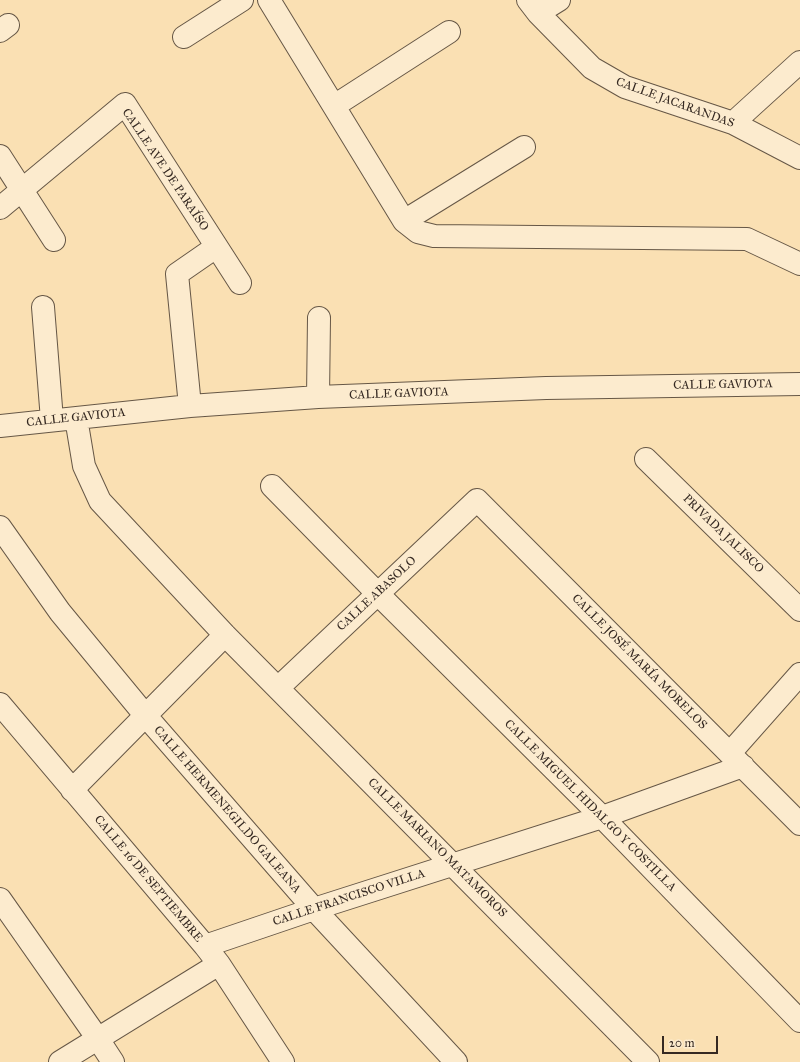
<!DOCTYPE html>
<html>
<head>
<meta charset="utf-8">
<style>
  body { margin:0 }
  #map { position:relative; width:800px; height:1062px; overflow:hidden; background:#fae0b3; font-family:"IM FELL Great Primer",serif }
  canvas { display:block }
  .scale { position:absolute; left:662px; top:1036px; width:56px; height:18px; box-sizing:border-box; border:2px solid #352922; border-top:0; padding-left:5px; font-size:12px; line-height:14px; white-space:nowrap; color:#352922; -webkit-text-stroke:3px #fcebce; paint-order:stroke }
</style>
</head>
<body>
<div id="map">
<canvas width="800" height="1062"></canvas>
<div class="scale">20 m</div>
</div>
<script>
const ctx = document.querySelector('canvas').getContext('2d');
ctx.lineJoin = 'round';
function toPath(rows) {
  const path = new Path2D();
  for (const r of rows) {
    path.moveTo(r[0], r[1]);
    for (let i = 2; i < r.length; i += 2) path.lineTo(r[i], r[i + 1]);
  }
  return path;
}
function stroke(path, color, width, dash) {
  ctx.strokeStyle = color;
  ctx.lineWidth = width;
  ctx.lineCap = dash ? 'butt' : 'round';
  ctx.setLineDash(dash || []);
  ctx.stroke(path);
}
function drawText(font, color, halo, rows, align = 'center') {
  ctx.font = font + ' "IM FELL Great Primer",serif';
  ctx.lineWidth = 3.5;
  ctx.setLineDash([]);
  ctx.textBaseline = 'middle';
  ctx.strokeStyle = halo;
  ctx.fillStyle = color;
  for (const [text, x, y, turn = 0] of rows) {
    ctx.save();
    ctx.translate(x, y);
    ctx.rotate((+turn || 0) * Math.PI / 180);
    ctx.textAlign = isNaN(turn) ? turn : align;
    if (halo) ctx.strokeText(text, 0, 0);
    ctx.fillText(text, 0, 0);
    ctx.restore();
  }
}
const minor = toPath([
  [269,0,404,221,418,232,434,236,747,239,800,264],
  [528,0,538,13,592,68,625,87,733,123,800,158],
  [538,13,559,0],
  [0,31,8,25],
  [184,37,242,0],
  [334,106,449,32],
  [733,123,800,62],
  [0,156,54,240],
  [0,208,125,104,240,283],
  [404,221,524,147],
  [43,307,52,420],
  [318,397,319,318],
  [190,406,177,274,216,247],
  [76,418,84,466,100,501,225,635,648,1062],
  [0,426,190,406,318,397,546,388,800,384],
  [646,459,800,610],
  [272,486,378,594,602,817,800,1021],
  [0,527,60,612,145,715,314,909,456,1062],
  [278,688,477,500,800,824],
  [0,704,205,946,219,964,283,1062],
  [730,753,800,674],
  [72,790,225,635],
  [0,899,98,1039,113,1062],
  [205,946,314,909,602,817,743,766],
  [60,1062,219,964]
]);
stroke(minor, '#665746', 24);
stroke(minor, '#fcebce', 22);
drawText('12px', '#352922', '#fcebce', [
  ["CALLE JACARANDAS",675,103,20],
  ["CALLE AVE DE PARAÍSO",165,170,56],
  ["CALLE GAVIOTA",723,385,-1],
  ["CALLE GAVIOTA",399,394,-2],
  ["CALLE GAVIOTA",76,418,-6],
  ["PRIVADA JALISCO",723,534,44],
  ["CALLE ABASOLO",377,594,-43],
  ["CALLE JOSÉ MARÍA MORELOS",639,662,45],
  ["CALLE MIGUEL HIDALGO Y COSTILLA",590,806,45],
  ["CALLE HERMENEGILDO GALEANA",227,810,49],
  ["CALLE MARIANO MATAMOROS",437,848,45],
  ["CALLE 16 DE SEPTIEMBRE",148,879,50],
  ["CALLE FRANCISCO VILLA",349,898,-18]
]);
</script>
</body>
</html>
